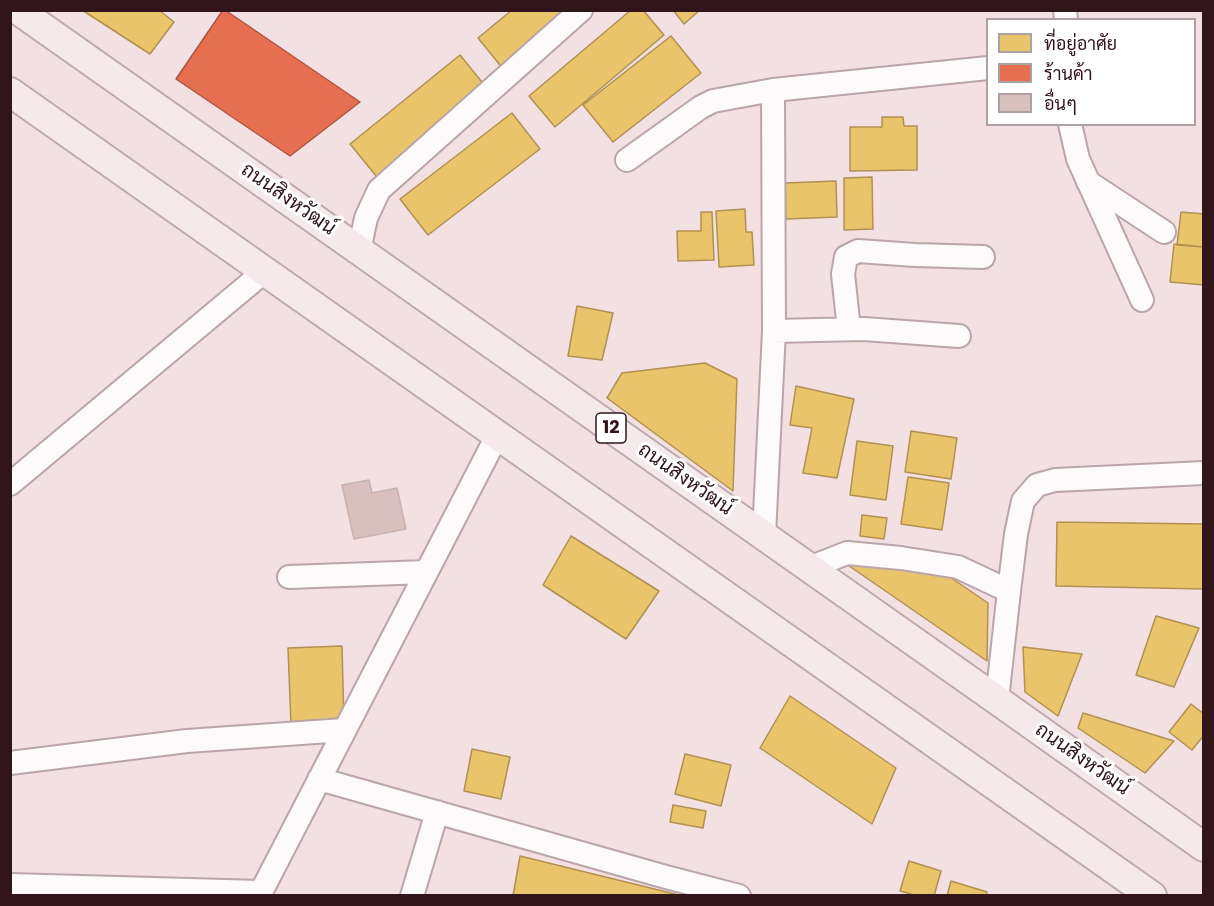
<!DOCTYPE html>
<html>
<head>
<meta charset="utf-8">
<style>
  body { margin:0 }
  #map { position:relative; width:1214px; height:906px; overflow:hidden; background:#f2e0e3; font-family:Poppins,Sarabun,sans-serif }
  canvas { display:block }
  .frame { position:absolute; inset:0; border:12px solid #31151b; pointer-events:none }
  .legend { position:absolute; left:986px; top:18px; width:210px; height:108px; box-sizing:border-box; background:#fff; border:2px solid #ada1a4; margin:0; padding:8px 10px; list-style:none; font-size:18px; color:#31151b }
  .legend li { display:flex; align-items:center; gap:12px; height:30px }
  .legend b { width:30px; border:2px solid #ada1a4 }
</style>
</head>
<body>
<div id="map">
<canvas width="1214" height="906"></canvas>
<div class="frame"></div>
<ul class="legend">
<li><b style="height:16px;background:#e9c46a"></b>ที่อยู่อาศัย</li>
<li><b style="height:16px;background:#e76f51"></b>ร้านค้า</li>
<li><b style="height:16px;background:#d9bfbe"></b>อื่นๆ</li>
</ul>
</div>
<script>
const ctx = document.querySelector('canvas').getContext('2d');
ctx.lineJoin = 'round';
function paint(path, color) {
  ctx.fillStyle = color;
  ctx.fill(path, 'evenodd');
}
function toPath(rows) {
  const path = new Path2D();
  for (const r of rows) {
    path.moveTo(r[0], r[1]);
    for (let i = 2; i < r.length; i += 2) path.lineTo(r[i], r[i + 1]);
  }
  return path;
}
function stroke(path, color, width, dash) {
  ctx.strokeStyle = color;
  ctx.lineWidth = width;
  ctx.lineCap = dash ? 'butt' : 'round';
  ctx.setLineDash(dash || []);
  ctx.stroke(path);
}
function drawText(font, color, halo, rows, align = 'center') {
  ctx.font = font + ' Poppins,Sarabun,sans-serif';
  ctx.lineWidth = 6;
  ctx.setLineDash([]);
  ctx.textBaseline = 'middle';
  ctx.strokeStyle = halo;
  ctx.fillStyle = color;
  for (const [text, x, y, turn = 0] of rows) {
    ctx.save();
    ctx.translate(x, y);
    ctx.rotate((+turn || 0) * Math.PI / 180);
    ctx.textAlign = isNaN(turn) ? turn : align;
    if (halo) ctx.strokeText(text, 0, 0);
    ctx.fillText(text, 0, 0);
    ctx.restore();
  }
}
const homes = toPath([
  [82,10,159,10,174,22,150,54,82,10],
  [512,10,576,10,504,70,478,38,512,10],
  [631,10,643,10,664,35,555,127,529,96,631,10],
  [673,10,700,10,684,24,673,10],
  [671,36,701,73,613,142,583,105,671,36],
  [460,55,486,87,377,177,350,144,460,55],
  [512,113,540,149,428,235,400,199,512,113],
  [882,117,903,117,904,126,917,126,917,170,850,171,850,127,882,127,882,117],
  [872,177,873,229,844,230,844,178,872,177],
  [836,181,837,217,786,219,785,183,836,181],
  [745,209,746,232,752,232,754,265,719,267,716,211,745,209],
  [701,212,712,212,714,260,678,261,677,231,701,231,701,212],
  [1181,212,1204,214,1204,247,1177,245,1181,212],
  [1174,244,1204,247,1204,285,1170,282,1174,244],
  [577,306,613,313,602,360,568,356,577,306],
  [705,363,737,379,733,491,607,398,622,373,705,363],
  [796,386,854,399,837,478,803,473,812,428,790,425,796,386],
  [911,431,957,438,951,479,905,472,911,431],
  [857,441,893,446,886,500,850,495,857,441],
  [908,477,949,483,942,530,901,524,908,477],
  [862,515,887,518,884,539,860,536,862,515],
  [1057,522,1204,524,1204,589,1056,586,1057,522],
  [571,536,659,591,626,639,543,585,571,536],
  [839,559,931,564,988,603,987,661,839,559],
  [1156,616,1199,628,1174,687,1136,675,1156,616],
  [342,646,344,723,291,725,288,648,342,646],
  [1023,647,1082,654,1058,716,1025,692,1023,647],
  [790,696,896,768,872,824,760,748,790,696],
  [1191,704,1204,714,1204,735,1192,750,1169,732,1191,704],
  [1083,713,1174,741,1145,773,1078,728,1083,713],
  [472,749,510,757,501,799,464,791,472,749],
  [685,754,731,765,721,806,675,794,685,754],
  [673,805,706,811,703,828,670,822,673,805],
  [520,856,683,896,513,896,520,856],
  [909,861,941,871,934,896,918,896,900,891,909,861],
  [951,881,987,892,986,896,947,896,951,881]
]);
paint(homes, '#e9c46a');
stroke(homes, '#b29052', 1.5);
const shops = toPath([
  [223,10,225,10,360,102,290,156,176,79,223,10]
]);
paint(shops, '#e76f51');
stroke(shops, '#b05441', 1.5);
const building = toPath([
  [369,480,372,493,397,488,406,529,354,539,342,485,369,480]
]);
paint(building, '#d9bfbe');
stroke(building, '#c7b2b1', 1.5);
const minor = toPath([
  [1065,10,1066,20],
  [1070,124,1078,159,1142,300],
  [627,160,701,107,713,101,773,90],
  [1088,182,1164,232],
  [359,251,366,218,379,190,581,10],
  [849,329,843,274,846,257,858,251,915,255,983,257],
  [774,331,864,329,959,336],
  [10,484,265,271],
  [764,535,774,331,773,90,988,68],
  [809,568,847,553,901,558,958,567,1009,591],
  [289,577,426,572],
  [997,700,1009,591,1016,534,1023,501,1037,485,1055,480,1204,473],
  [10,763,187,741,344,730],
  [319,779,666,877,739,896],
  [10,885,261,892],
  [259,896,498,434],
  [412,896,437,812]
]);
const major = toPath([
  [18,10,997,700,1204,847],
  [10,92,1152,896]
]);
stroke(minor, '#baa5a9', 26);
stroke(major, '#bfa8ad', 32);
stroke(minor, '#fdfafb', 22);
stroke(major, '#f5e9ec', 28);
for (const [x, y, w] of [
  [611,428,30]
]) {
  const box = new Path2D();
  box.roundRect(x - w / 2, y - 15, w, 30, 4.5);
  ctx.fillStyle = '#fff';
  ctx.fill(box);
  stroke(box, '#31151b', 1.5);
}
drawText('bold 18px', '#31151b', null, [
  ["12",611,428]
]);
drawText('20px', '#31151b', '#fff', [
  ["ถนนสิงหวัฒน์",288,200,35],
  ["ถนนสิงหวัฒน์",685,480,35],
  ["ถนนสิงหวัฒน์",1082,760,35]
]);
</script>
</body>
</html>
